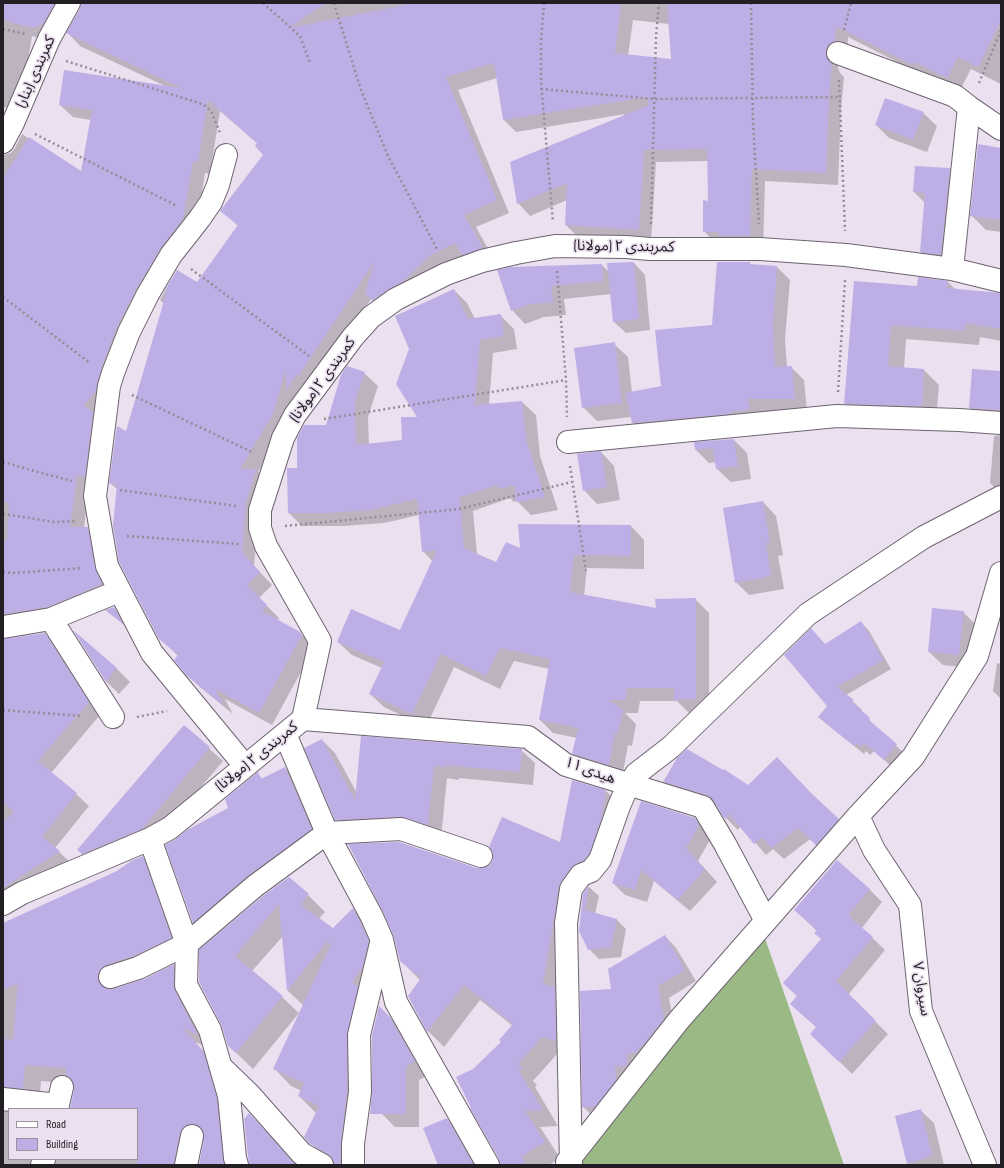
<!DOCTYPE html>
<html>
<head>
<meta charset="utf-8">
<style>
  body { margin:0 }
  #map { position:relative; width:1004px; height:1168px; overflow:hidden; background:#ebe0ef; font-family:"Sofia Sans Condensed",sans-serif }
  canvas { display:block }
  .frame { position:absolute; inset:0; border:4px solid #221e24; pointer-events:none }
  .legend { position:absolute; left:8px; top:1108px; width:130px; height:52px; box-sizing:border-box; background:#ebe0ef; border:1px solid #9b929e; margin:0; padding:5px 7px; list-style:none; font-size:12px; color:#221e24 }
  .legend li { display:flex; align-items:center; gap:8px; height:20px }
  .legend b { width:20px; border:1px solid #9b929e }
</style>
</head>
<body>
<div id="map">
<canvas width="1004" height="1168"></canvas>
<div class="frame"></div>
<ul class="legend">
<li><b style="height:5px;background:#fff"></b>Road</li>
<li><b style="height:11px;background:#beaee6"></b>Building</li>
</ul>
</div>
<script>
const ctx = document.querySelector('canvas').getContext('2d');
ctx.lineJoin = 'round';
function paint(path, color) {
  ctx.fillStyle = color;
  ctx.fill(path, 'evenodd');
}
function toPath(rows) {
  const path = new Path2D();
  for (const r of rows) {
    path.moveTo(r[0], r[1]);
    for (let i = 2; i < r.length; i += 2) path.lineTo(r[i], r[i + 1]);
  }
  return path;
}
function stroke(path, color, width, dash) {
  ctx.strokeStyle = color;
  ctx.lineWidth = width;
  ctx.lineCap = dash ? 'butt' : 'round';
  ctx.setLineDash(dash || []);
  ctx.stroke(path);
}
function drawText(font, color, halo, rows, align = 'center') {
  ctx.font = font + ' "Sofia Sans Condensed","Noto Sans Arabic",sans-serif';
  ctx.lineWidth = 3.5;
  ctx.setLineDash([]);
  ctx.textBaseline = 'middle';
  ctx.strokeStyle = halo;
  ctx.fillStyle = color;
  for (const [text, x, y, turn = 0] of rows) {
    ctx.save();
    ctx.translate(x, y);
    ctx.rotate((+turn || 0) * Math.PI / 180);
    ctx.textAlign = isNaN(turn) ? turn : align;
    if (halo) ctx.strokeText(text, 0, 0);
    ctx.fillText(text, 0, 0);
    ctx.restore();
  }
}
paint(toPath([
  [761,927,844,1165,579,1165,579,1149]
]), '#9ab984');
paint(toPath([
  [3,3,79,3,47,40,32,36,23,91,18,109,3,107],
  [82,3,1001,3,1001,84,971,69,960,90,927,73,925,76,848,37,847,54,839,61,838,68,840,73,844,77,841,110,838,185,765,181,763,249,716,244,704,231,709,202,708,161,656,162,651,242,578,237,566,225,567,200,530,216,518,203,625,114,516,132,504,120,497,78,458,90,509,213,476,227,494,260,378,306,371,299,310,389,299,403,294,397,285,427,258,472,268,482,258,516,254,566,272,585,259,598,279,618,277,620,300,633,314,648,272,725,225,699,233,714,201,688,188,675,178,656,160,638,117,489,110,483,127,433,164,304,160,300,177,271,198,283,238,226,222,211,265,155,258,144,220,111,210,174,205,173,196,232,130,340,89,487,84,528,87,528,100,540,114,597,3,636,3,640,45,634,57,646,100,715,51,773,76,794,89,806,55,848,72,864,3,908,3,155,11,153,15,148,22,134,82,172,91,120,73,117,60,105,165,86,80,46,68,33,81,9],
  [633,20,669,24,672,60,628,56],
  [923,113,937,126,927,152,889,138,876,125],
  [1001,149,1001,232,986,230,971,215],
  [950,169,963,182,954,268,934,265,921,252,925,203,914,192],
  [749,262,752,265,777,267,790,280,785,339,787,367,791,367,804,380,807,411,761,412,762,422,646,436,633,423,631,417,597,421,583,407,614,344,628,357,632,393,662,387,713,326],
  [634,263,645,275,650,330,626,333,614,322,611,294,564,299,566,315,544,317,525,324,512,310,498,271,602,265,609,272],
  [855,282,918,287,948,282,956,290,1001,294,1001,341,980,337,979,345,906,339,904,368,924,370,939,385,936,421,860,418,845,403],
  [454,290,467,303,475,319,500,315,514,329,517,349,493,353,489,405,522,402,536,415,540,456,558,510,531,515,517,501,514,502,510,498,473,511,477,554,496,563,522,550,631,526,644,540,644,569,587,568,584,596,657,609,695,599,709,613,709,712,689,713,677,701,640,701,638,713,625,713,636,724,632,746,628,745,622,778,587,767,573,754,577,738,553,733,540,720,549,669,514,661,500,689,454,667,426,727,384,707,370,694,382,668,352,655,338,642,400,631,433,562,423,551,419,515,384,523,343,526,302,526,289,513,298,469,326,426,364,373,378,386,368,417,369,445,403,441,419,418],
  [1001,372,1001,422,983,421,970,408],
  [1001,435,1001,494,990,483,994,436],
  [734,440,747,453,751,479,731,482,717,469,716,462,709,463,696,450],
  [601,452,614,466,620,500,597,504,584,490],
  [763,502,776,516,783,555,778,556,784,589,749,595,736,582],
  [114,608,127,621,134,634,107,610],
  [963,612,977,626,972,668,943,665,929,652],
  [861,622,869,631,891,669,846,695,862,710,861,711,877,728,905,754,893,768,874,751,870,755,866,751,864,754,828,725,819,717,828,706,811,630,826,645],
  [77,635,117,669,130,682,119,694,106,681],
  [997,663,1001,664,1001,699,993,691],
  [184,726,223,761,155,842,91,864,78,850],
  [362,737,521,750,535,763,533,785,459,778,459,780,447,778,441,838,349,833,336,819,322,740,335,753,357,793],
  [285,768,298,781,324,842,207,935,194,922,229,809,257,774,263,779],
  [664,781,748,786,817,800,850,831,828,856,810,839,784,859,773,849,766,855,741,826,738,830,723,815,718,806,675,793],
  [606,791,622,807,587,884,577,898,558,1053,533,1081,537,1085,535,1087,558,1126,540,1127,560,1158,549,1165,501,1165,474,1069,502,1042,513,1026,480,1000,444,1047,428,1031,409,997,421,981,401,961,477,869,484,869,561,844],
  [694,818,707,831,711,838,698,861,717,882,690,911,654,881,647,902,625,895,613,883],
  [142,857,159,874,188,955,117,986,115,990,144,980,174,966,190,982,214,1050,195,1042,220,1069,238,1165,200,1165,205,1141,199,1145,193,1165,3,1165,3,924,117,872],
  [41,1081,75,1084,75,1089,71,1109,137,1109,137,1159,9,1159,9,1113,8,1113,9,1110,39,1105],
  [589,887,599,896,595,914,616,919,626,929,621,957,599,959,589,949,580,931,584,894],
  [869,889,882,902,862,928,885,950,848,995,888,1034,852,1074,812,1034,817,1028,791,1004,798,997,784,983,822,939,817,931,795,910],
  [308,895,325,912,319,919,333,929,353,909,369,926,385,958,363,1052,357,1165,335,1165,328,1161,311,1143,316,1113,299,1096,302,1091,291,1086,275,1069,304,1006,288,991,283,936,252,971,282,997,299,1013,253,1069,228,1045,222,1024,200,982,263,897],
  [665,936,676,948,696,981,669,998,675,1030,595,1118,583,1107,612,990],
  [389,1016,403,1030,428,1075,419,1080,419,1127,395,1127,381,1113],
  [920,1110,934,1123,944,1165,910,1165,908,1163],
  [249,1115,266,1131,296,1165,250,1165],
  [447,1119,463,1135,480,1165,439,1165]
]), '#0003');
paint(toPath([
  [3,3,55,3,44,23,34,28,3,20],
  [81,3,326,3,289,28,415,3,621,3,615,53,671,59,667,3,1001,3,1001,20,978,67,958,57,947,78,914,62,912,65,836,26,835,41,830,44,826,48,826,55,828,61,832,64,829,97,826,173,752,169,750,236,719,236,719,232,703,232,703,200,708,201,707,149,644,150,639,230,565,225,567,183,517,204,510,162,649,105,647,97,503,120,494,63,446,77,497,200,464,215,483,248,462,255,455,243,429,256,401,283,389,289,373,300,365,294,374,262,297,378,297,373,286,391,286,369,273,414,240,469,256,469,246,503,242,552,260,572,247,585,267,605,262,611,300,632,302,635,259,713,215,689,223,705,187,676,174,660,178,655,159,639,119,562,113,525,117,485,109,483,117,426,126,431,168,287,159,300,177,270,197,282,235,229,238,225,220,211,263,155,255,146,257,143,208,100,198,162,193,162,183,219,160,249,137,288,117,327,101,369,96,390,84,406,93,412,85,477,77,475,70,527,88,527,95,568,102,584,48,607,3,614,3,540,7,540,9,503,3,501,3,178,29,137,81,171,92,110,59,105,64,70,181,88,66,33,80,9],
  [885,98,924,112,913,140,875,125],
  [978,144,1001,148,1001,220,970,216],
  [915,166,950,168,941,255,920,252,925,193,913,192],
  [634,262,639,319,613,322,607,263],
  [717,262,750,262,750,264,777,266,773,325,775,367,792,366,795,399,748,399,750,409,730,412,730,414,632,423,625,393,661,386,655,330,712,325],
  [602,264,603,281,551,286,553,302,530,304,511,311,497,270,510,267],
  [918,277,948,281,947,288,1001,293,1001,329,965,323,965,331,891,325,888,366,924,369,922,406,844,404,854,281,917,286],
  [454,289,468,319,501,314,504,336,480,340,475,405,522,401,527,442,545,497,516,502,515,485,499,489,498,485,460,497,464,548,496,562,506,542,520,548,518,524,631,525,631,556,574,555,570,592,656,608,655,599,696,598,696,699,674,700,674,688,627,688,625,700,608,700,623,710,618,733,615,733,609,765,572,754,578,728,539,720,550,659,500,648,486,676,441,654,412,714,369,694,384,662,337,642,351,609,400,630,437,550,422,552,417,499,370,510,329,513,288,513,287,468,297,468,297,438,304,425,326,425,341,375,347,366,365,372,355,403,356,445,402,440,401,417,417,417,396,384,409,349,395,316],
  [615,342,622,403,582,408,574,348],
  [972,369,1001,371,1001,410,969,408],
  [734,439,738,466,716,469,713,448,695,450,694,442],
  [601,451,607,487,583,491,577,454],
  [763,501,770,542,766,543,771,576,735,583,723,508],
  [114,607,123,624,105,610],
  [932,608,964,611,959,655,928,652],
  [861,621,883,660,837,687,854,700,852,702,870,718,869,720,897,744,884,760,864,743,861,747,857,743,854,746,818,717,827,706,784,655,811,628,825,644],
  [73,630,117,668,106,682],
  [45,633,89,702,38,761,77,793,42,837,60,851,3,888,3,823,14,812,3,802,3,639],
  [184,725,210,747,142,829,82,854,77,850],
  [361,736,522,749,520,772,446,765,446,767,434,766,428,825,401,817,335,820,304,748,322,739,355,800],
  [687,749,723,770,724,769,748,785,777,757,812,794,839,819,816,845,798,828,771,848,762,837,754,844,729,814,726,819,722,815,714,801,707,795,663,782,677,758],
  [285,767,312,829,248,876,193,923,165,845,176,839,187,830,228,808,225,799,258,772,261,779],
  [572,780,606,790,601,820,589,854,583,861,576,863,571,868,561,882,559,887,543,984,555,987,556,1041,542,1037,518,1064,522,1068,519,1071,543,1110,525,1111,545,1142,522,1156,526,1165,500,1165,499,1159,470,1108,471,1108,456,1077,473,1069,501,1042,499,1040,513,1024,464,985,427,1032,408,996,421,978,400,961,394,937,383,912,348,844,399,842,477,868,484,868,490,865,493,860,493,853,489,847,502,817,560,842],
  [641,801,695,818,699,825,686,848,693,855,692,856,705,869,678,900,641,870,635,890,612,883],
  [143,856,172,938,133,956,106,965,101,969,98,974,98,980,102,986,108,989,114,989,144,979,174,964,174,985,175,991,198,1035,182,1027,203,1051,217,1098,224,1165,199,1165,204,1139,204,1132,201,1127,194,1124,188,1124,183,1127,180,1133,174,1165,137,1165,137,1109,70,1109,74,1090,74,1084,71,1078,66,1075,66,1068,25,1065,23,1089,3,1087,3,1039,13,1040,18,983,3,990,3,923,117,871,131,861],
  [837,860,870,889,849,914,852,917,851,918,873,937,836,981,876,1021,839,1062,810,1034,816,1027,790,1004,797,996,783,983,821,939,814,933,817,930,794,910],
  [289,877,309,894,301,905,333,928,353,908,369,941,362,968,352,982,358,987,347,1035,347,1091,341,1142,340,1165,334,1165,333,1159,328,1154,310,1144,304,1137,319,1106,298,1096,304,1083,273,1069,331,944,327,942,287,991,279,904,235,956,283,996,236,1053,228,1046,221,1024,199,982,199,950,263,896],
  [589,885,585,910,617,919,611,947,588,950,579,931,583,894],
  [665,935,685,970,658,986,664,1019,644,1044,639,1048,638,1052,626,1054,628,1065,615,1067,616,1080,595,1107,582,1107,580,991,611,989,608,969],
  [379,1006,389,1016,415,1061,406,1067,406,1114,370,1114,372,1092,372,1036],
  [921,1109,932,1156,907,1164,895,1116],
  [249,1113,293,1162,296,1165,249,1165,244,1119],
  [447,1118,474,1165,438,1165,423,1128]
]), '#beaee6');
const minor = toPath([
  [838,53,955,96,969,107,1001,129],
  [3,142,13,123,49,39,69,3],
  [226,155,218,185,211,202,200,218,171,255,148,294,129,332,113,373,109,386,95,496,107,566,152,653,245,766],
  [952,269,969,107],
  [568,442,837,416,959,420,1001,423],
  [51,619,113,717],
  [3,627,51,619,119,591],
  [303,719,528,737,566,765,703,807,725,844,766,921],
  [285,734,327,833,372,917,382,940,396,1002,488,1165],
  [858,816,874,850,910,905,921,1011,985,1165],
  [150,839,187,944,186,985,210,1030,229,1096,235,1158,237,1165],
  [3,904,22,893,150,839,170,828,303,719,320,641,266,546,260,528,260,510,283,438,295,415,353,337,371,317,396,299,446,274,482,261,516,253,555,246,626,247,650,249,760,249,846,255,952,269,1001,281],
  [110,977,138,968,187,944,255,886,327,833,401,829,481,856],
  [222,1068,250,1095,302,1154,322,1165],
  [3,1099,58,1105],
  [57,1109,62,1087],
  [567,1162,679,1020,858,816,913,757,977,656,1001,573],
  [42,1165,44,1159],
  [186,1165,192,1136],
  [353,1165,353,1144,360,1092,359,1035,381,943],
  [571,1165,566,923,571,889,581,875,591,871,600,860,619,806,626,790,636,774,671,747,808,614,924,537,1001,497]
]);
stroke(minor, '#6e6471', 24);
stroke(toPath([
  [263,3,300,36,310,63],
  [334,3,361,90,388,156,438,251],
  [544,3,541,41,541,82,553,222],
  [751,3,753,123,759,224],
  [3,29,25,34],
  [844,30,851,3],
  [66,61,199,103,207,107,212,113,220,133],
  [839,80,845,231],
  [979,83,1001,30],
  [541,89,654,99,840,97],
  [35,134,177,206],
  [651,224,656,36,659,3],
  [191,269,309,356],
  [557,271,566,380,567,417],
  [3,297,90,363],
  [838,392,845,280],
  [132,395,252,452],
  [324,419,566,380],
  [3,462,38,472,72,481],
  [570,466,586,571],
  [120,490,236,506],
  [3,514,55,522,75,521],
  [285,526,459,509,572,482],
  [127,536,239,544],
  [3,572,13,573,82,568],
  [3,710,82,716],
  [137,717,167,711]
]), '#938b96', 2.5, [2, 3]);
stroke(minor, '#fff', 22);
drawText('15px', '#221e24', '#ebe0ef', [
  ["کمربندی (بنار)",36,72,-66],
  ["کمربندی ۲ (مولانا)",624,247,1],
  ["کمربندی ۲ (مولانا)",323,380,-54],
  ["کمربندی ۲ (مولانا)",257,757,-39],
  ["هیدی ۱۱",590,771,20],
  ["سیروان ۷",921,989,81]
]);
</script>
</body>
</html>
